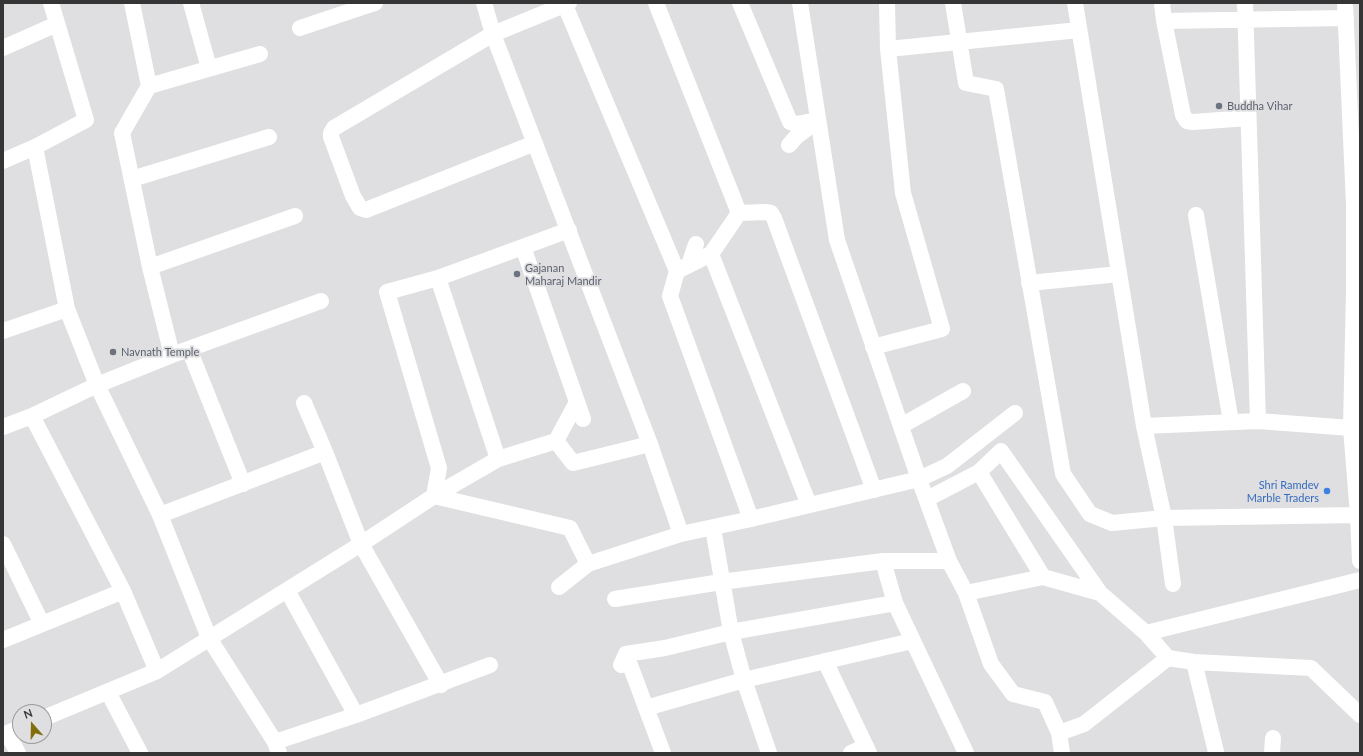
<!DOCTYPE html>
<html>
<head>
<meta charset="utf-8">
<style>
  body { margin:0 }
  #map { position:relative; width:1363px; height:756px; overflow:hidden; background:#dfdfe1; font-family:Lato,sans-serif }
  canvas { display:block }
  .frame { position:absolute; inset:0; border:4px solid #353536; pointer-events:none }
  .north { position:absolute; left:12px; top:704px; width:40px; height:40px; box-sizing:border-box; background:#dfdfe1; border:1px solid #9b9b9d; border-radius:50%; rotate:340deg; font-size:11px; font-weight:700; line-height:16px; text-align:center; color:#353536 }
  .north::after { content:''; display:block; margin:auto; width:14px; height:18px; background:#836e0c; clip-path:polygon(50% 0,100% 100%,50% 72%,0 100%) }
</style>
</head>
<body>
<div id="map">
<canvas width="1363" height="756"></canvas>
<div class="frame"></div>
<div class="north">N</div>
</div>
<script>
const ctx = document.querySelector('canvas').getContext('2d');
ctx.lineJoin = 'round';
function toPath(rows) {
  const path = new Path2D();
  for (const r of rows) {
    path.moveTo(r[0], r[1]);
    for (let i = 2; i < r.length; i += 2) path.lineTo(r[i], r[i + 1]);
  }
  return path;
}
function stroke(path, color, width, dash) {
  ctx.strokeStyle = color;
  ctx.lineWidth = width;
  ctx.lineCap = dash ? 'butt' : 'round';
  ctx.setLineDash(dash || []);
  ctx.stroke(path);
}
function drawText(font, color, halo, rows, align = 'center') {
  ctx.font = font + ' Lato,sans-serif';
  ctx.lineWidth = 3.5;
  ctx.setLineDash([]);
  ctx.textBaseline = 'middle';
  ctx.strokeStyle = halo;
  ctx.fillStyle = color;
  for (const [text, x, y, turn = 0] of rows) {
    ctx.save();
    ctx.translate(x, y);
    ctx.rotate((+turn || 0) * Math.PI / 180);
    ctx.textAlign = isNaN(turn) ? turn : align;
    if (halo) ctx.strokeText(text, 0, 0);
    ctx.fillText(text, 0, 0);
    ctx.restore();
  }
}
stroke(toPath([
  [132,3,149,86,122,133,150,267,172,355],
  [191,3,209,68],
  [484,3,493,34,650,444,681,534],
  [564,3,677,271,670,296,751,519],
  [656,3,739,213,711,254,677,271],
  [740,3,790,122,796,124,818,120],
  [800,3,837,240,919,479,949,561,966,593,991,664,1013,694,1045,702,1059,733,1062,753],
  [953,3,966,83,996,89,1063,474,1090,514,1112,523,1164,518,1358,515],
  [1075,3,1144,426,1164,518,1173,584],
  [1162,3,1164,21,1183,115,1187,121,1193,122,1248,118],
  [1245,3,1258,421],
  [1345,3,1354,205,1354,289,1351,428,1358,515,1360,561],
  [1164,21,1346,18],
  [300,28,375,3],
  [3,48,57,24],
  [888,49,1079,30],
  [149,86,260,54],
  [535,143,366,210,360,208,353,196,331,137,331,133,334,128,493,34,569,3],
  [789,145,796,137,817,121],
  [35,147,67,309,97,385,160,515,209,638,275,742,279,753],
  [3,161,35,147,86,120,51,3],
  [132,179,269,137],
  [739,213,765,212,771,213,774,218,874,490],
  [1196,215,1231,422],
  [569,230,438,278,387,292,439,468,434,496,570,528,588,564],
  [523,247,583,419],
  [711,254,809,505],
  [689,265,696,244],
  [150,267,295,216],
  [1029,283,1119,274],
  [3,331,67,309],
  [873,347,942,329,903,193,888,49,887,3],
  [189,349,243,484],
  [304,403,325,452,361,544,441,685],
  [32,416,123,591,157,671],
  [901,426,963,391],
  [1144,426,1258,421,1351,428],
  [3,427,32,416,97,385,172,355,321,301],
  [556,441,573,463,650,444],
  [498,459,556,441,577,402],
  [979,472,1043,577],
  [927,499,979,472,1001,451,1100,593],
  [160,515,325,452],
  [713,528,731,632,744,680,769,753],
  [3,544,42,624],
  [883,561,895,603,966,753],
  [559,587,588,564,681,534,751,519,919,479,947,466,1015,413],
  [287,590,356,715],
  [966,593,1043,577,1100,593,1146,633,1168,658,1194,662,1311,668,1360,715],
  [615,599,721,582,883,561,949,561],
  [1146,633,1360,580],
  [3,640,123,591],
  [825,661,869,753],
  [1194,662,1216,752],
  [621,665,626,654,665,648,731,632,895,603],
  [630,665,663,753],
  [108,692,140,753],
  [646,708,744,680,912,641],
  [44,718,157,671,361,544,434,496,498,459,438,278],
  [7,733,18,753],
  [1059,733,1084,724,1168,658],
  [3,735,20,728],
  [275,742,356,715,490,665],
  [851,753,866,746],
  [1272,753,1273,738]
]), '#fff', 16);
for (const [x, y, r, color] of [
  [1219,106,4,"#6b7280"],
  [517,274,4,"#6b7280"],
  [113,352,4,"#6b7280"],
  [1327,491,4,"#3f7fe0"]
]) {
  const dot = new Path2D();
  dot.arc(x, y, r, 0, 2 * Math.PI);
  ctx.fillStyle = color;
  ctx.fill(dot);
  stroke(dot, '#dfdfe1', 1.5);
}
drawText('11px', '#5b616d', '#dfdfe1', [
  ["Buddha Vihar",1227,106],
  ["Gajanan",525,268],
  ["Maharaj Mandir",525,281],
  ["Navnath Temple",121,352]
], 'left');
drawText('11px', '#366cbe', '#dfdfe1', [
  ["Shri Ramdev",1319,485],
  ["Marble Traders",1319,498]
], 'right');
</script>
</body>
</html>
